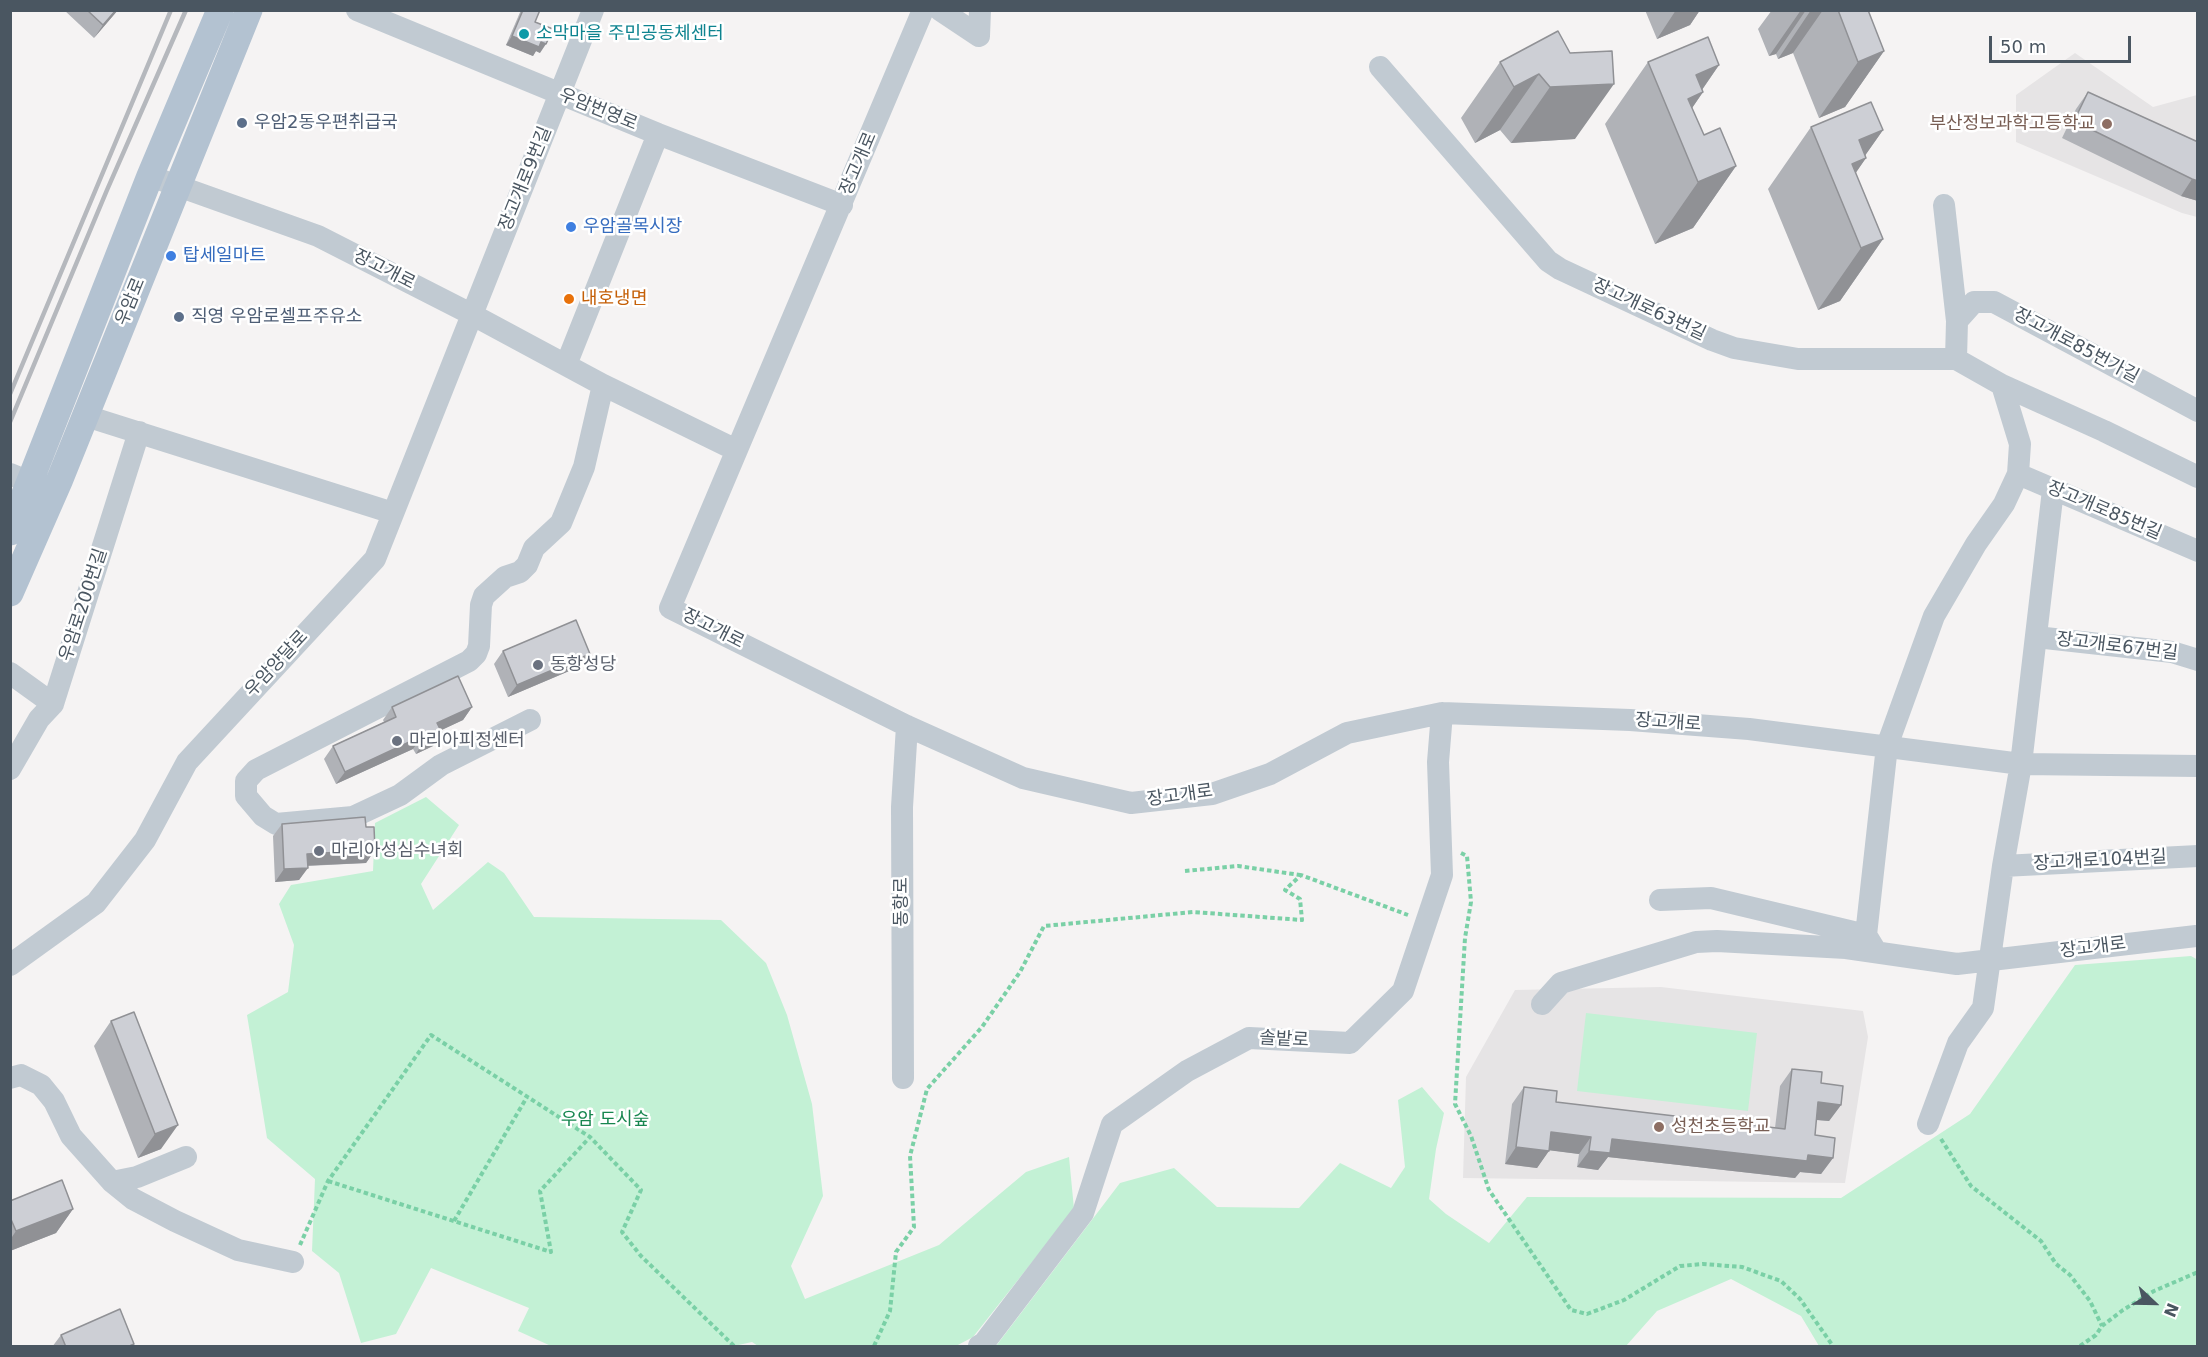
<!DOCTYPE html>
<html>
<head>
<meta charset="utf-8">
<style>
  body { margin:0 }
  #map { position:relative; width:2208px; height:1357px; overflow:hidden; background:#f5f3f3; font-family:"DejaVu Sans",sans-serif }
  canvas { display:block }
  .frame { position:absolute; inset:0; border:12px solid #4a5661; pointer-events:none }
  .north { position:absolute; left:2124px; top:1273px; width:60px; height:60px; -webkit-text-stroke:4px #fff; paint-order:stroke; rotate:112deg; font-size:16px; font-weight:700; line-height:24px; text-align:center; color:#4a5661 }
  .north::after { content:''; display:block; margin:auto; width:21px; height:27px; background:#4a5661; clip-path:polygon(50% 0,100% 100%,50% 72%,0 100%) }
  .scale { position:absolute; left:1989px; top:36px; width:142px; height:27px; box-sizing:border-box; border:3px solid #4a5661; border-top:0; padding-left:8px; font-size:18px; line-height:21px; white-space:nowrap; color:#4a5661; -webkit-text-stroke:4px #fff; paint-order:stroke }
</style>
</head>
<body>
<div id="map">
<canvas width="2208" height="1357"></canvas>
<div class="frame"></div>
<div class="north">N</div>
<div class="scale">50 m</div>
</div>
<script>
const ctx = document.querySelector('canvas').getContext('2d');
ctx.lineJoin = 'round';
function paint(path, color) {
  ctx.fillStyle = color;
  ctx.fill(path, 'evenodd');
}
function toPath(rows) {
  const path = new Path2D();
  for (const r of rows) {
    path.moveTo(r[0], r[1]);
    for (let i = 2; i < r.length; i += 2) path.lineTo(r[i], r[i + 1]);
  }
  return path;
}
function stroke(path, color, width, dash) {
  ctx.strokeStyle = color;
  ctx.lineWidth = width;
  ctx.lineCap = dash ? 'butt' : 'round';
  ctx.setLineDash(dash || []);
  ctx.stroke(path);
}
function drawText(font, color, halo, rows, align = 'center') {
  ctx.font = font + ' "DejaVu Sans","Noto Sans KR",sans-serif';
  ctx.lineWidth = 5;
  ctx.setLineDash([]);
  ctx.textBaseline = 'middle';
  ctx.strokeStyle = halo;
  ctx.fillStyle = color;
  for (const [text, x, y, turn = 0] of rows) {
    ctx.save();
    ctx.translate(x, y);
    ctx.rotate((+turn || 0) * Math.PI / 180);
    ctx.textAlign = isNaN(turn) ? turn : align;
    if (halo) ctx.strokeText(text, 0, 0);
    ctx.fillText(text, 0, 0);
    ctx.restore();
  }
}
paint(toPath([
  [2075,53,2153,107,2197,95,2197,217,2182,213,2016,142,2016,95],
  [1661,987,1863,1011,1868,1037,1845,1183,1463,1178,1466,1077,1515,990]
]), '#e6e4e5');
paint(toPath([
  [426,797,459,825,421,884,433,910,488,862,504,873,534,917,721,920,766,963,787,1015,812,1104,823,1196,791,1266,805,1299,939,1245,1026,1172,1069,1157,1074,1209,973,1337,956,1346,758,1346,752,1342,734,1346,551,1346,518,1331,529,1308,431,1268,396,1334,361,1343,339,1273,312,1251,315,1179,267,1138,247,1015,288,992,294,945,279,904,291,885,373,871,375,823],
  [2191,956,2198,960,2197,1346,1819,1346,1801,1316,1731,1279,1657,1311,1626,1346,996,1346,1120,1183,1174,1168,1217,1207,1299,1208,1340,1163,1391,1188,1405,1167,1398,1100,1422,1087,1444,1113,1436,1149,1429,1199,1446,1214,1489,1243,1527,1197,1841,1198,1970,1114,2075,965],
  [1586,1013,1757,1033,1748,1111,1577,1091]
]), '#c3f1d5');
stroke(toPath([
  [1461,853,1467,856,1471,902,1465,938,1455,1104,1471,1136,1489,1190,1571,1310,1587,1314,1624,1300,1680,1266,1703,1264,1742,1267,1781,1281,1800,1299,1833,1346],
  [1185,871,1238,866,1300,875],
  [1941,1139,1971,1186,2041,1241,2056,1264,2070,1275,2090,1301,2102,1326],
  [328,1181,551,1252,540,1191,590,1137],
  [454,1221,527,1097],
  [300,1245,328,1181,431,1035,590,1137,641,1190,622,1232,641,1256,734,1346],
  [874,1346,890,1311,896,1252,914,1227,910,1156,927,1089,982,1027,1020,972,1044,926,1193,912,1302,920,1300,899,1285,890,1301,875,1408,915],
  [2080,1346,2096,1335,2102,1326,2123,1310,2154,1291,2198,1272]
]), '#7ad0a6', 4, [4.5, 3]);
stroke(toPath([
  [357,10,658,134,842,205],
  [923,10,670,608,907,726,1023,778,1131,803,1212,794,1270,774,1347,733,1442,713,1630,720,1749,729,2021,764,2198,766],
  [940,10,979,36],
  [979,36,980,10],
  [1380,67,1548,261,1560,269,1712,340,1734,348,1798,359,1956,359,2002,385,2020,444,2018,474,2004,504,1976,544,1934,616,1887,746,1866,935],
  [150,176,318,236,471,314,603,385,736,450],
  [1944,205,1957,321,1956,359],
  [1957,321,1974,302,1994,302,2198,411],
  [566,365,658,134],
  [2002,385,2104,431,2198,477],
  [86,416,393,513],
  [10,474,44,488],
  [2018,474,2198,551],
  [2036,637,2172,652,2198,660],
  [10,673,53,704],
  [530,720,441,765,400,795,353,817,276,824,263,816,246,796,246,781,256,770,469,661,476,654,479,646,481,605,484,596,505,577,520,572,527,565,534,548,561,523,584,467,603,385],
  [10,769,39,719,53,704,139,432],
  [2003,866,2198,856],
  [1660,900,1711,898,1866,935,1874,948],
  [10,965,96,903,145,840,187,762,375,559,593,10],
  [1542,1004,1561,983,1696,942,1717,941,1846,948,1957,964,2196,936],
  [10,1078,21,1075,41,1085,54,1101,71,1136,112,1182,133,1199,175,1221,238,1250,293,1262],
  [903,1078,902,807,907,726],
  [1928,1124,1958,1043,1983,1008,2003,866,2021,764,2053,490],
  [112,1182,137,1177,186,1157],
  [979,1346,984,1343,1083,1213,1112,1124,1187,1071,1249,1038,1350,1043,1403,991,1442,875,1438,762,1442,713]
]), '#c1cad2', 22);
stroke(toPath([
  [10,532,150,176,220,10],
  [10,593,60,479,249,10]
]), '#b3c2d1', 27);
stroke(toPath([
  [10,394,171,10],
  [10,422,107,190,186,10]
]), '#b5b8bd', 4.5);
paint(toPath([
  [64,10,118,10,94,38],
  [521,10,540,10,535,22,540,53,536,51,533,56,506,45],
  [1645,10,1700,10,1690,25,1657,39],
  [1772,10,1868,10,1884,51,1845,107,1819,118,1793,53,1778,59,1776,54,1769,56,1758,29],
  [1558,31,1575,139,1511,143,1500,130,1475,143,1461,118,1500,62],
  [1648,62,1719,65,1702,90,1703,92,1692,108,1704,135,1736,166,1693,228,1655,244,1605,124],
  [2088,92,2198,142,2198,201,2181,196,2062,138,2076,109],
  [1811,127,1883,130,1865,155,1866,158,1855,173,1883,239,1840,301,1818,310,1768,189],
  [503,651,581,666,508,697,494,664],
  [392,707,472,707,463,720,441,730,433,746,416,754,413,749,336,784,324,759,333,746,384,722,383,720],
  [282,824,366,827,375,850,366,863,308,866,299,880,275,882,273,836],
  [111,1021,161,1149,138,1158,94,1046],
  [1792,1069,1821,1083,1841,1105,1829,1121,1816,1120,1815,1135,1833,1158,1821,1174,1800,1172,1795,1178,1608,1157,1598,1170,1577,1167,1579,1154,1549,1150,1537,1168,1505,1164,1512,1104,1524,1087,1556,1102,1775,1128,1780,1086],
  [10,1201,73,1209,56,1233,10,1251],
  [61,1335,132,1347,52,1347]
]), '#b0b2b7');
paint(toPath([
  [116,10,118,10,94,38,103,25],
  [1676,10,1700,10,1690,25,1657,39],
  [1801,10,1806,10,1776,54,1769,56],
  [1811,10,1823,10,1793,53,1778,59],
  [512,36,541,42,546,44,540,53,536,51,533,56,506,45],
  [1884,51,1845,107,1819,118,1858,62],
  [1719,65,1699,94,1703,92,1677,130,1696,75],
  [1539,74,1500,130,1475,143,1514,87],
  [1614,84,1575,139,1511,143,1550,87],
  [1883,130,1862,160,1866,158,1840,196,1859,140],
  [1736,166,1693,228,1655,244,1698,182],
  [2192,179,2198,181,2198,201,2181,196],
  [1883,239,1840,301,1818,310,1861,248],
  [590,654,581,666,508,697,517,685],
  [472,707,463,720,429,736,437,723],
  [442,733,433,746,416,754,424,741],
  [422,736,413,749,336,784,345,772],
  [375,850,366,863,298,866,307,854],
  [308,868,299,880,275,882,284,869],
  [1818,1102,1841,1105,1829,1121,1807,1119],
  [178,1125,161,1149,138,1158,155,1134],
  [1551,1132,1591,1137,1579,1154,1539,1149],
  [1612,1139,1808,1155,1833,1158,1821,1174,1800,1172,1795,1178,1608,1157,1598,1170,1577,1167,1589,1151],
  [1516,1147,1549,1151,1537,1168,1505,1164],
  [73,1209,56,1233,10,1251,10,1240,16,1231]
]), '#909195');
const building = toPath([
  [87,10,116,10,103,25,87,10],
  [523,10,540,10,535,22,553,29,546,44,541,42,539,47,512,36,523,10],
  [1838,10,1868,10,1884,51,1858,62,1838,10],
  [1558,31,1570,53,1612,51,1614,84,1550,87,1539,74,1514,87,1500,62,1558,31],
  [1708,37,1719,65,1696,75,1703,92,1688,99,1704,135,1720,128,1736,166,1698,182,1648,62,1708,37],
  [2088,92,2198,142,2198,181,2192,179,2074,121,2088,92],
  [1871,102,1883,130,1859,140,1866,158,1852,164,1883,239,1861,248,1811,127,1871,102],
  [576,620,590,654,517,685,503,651,576,620],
  [458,676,472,707,437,723,442,733,424,741,422,736,345,772,333,746,396,717,392,707,458,676],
  [365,817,366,827,374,827,375,850,307,854,308,868,284,869,282,824,365,817],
  [134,1012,178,1125,155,1134,111,1021,134,1012],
  [1792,1069,1822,1072,1821,1083,1843,1086,1841,1105,1818,1102,1815,1135,1835,1138,1833,1158,1808,1155,1807,1161,1612,1139,1610,1153,1589,1151,1591,1137,1551,1132,1549,1151,1516,1147,1524,1087,1557,1091,1556,1102,1785,1129,1792,1069],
  [62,1180,73,1209,16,1231,10,1217,10,1201,62,1180],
  [120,1309,134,1344,127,1347,66,1347,61,1335,120,1309]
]);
paint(building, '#cdcfd5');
stroke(building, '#909195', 1.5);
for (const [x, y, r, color] of [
  [524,34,6,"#0f9aa8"],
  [242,123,6,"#5c6f8a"],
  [2107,124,6,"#8d6e63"],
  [571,227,6,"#3f7fe0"],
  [171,256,6,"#3f7fe0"],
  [569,299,6,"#e8710a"],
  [179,317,6,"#5c6f8a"],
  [538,665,6,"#6b7280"],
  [397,741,6,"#6b7280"],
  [319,851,6,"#6b7280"],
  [1659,1127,6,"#8d6e63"]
]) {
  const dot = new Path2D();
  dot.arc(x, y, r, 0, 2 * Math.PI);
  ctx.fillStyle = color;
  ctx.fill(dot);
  stroke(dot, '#fff', 2);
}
drawText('18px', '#0d838f', '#fff', [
  ["소막마을 주민공동체센터",536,34]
], 'left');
drawText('18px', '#4a5661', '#fff', [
  ["우암번영로",598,110,22],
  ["장고개로",859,164,-67],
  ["장고개로9번길",526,179,-68],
  ["장고개로",384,270,27],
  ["우암로",131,302,-68],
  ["장고개로63번길",1649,310,25],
  ["장고개로85번가길",2076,346,28],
  ["장고개로85번길",2104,511,23],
  ["우암로200번길",84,605,-72],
  ["장고개로",713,629,27],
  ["장고개로67번길",2117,647,7],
  ["우암양달로",277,664,-47],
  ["장고개로",1668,723,4],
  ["장고개로",1180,796,-8],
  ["장고개로104번길",2100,861,-3],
  ["동항로",902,902,-90],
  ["장고개로",2093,948,-7],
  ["솔밭로",1284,1040,3]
]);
drawText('18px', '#4e5e75', '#fff', [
  ["우암2동우편취급국",254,123],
  ["직영 우암로셀프주유소",191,317]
], 'left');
drawText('18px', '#785e54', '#fff', [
  ["부산정보과학고등학교",2095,124],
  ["성천초등학교",1671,1127,"left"]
], 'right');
drawText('18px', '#366cbe', '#fff', [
  ["우암골목시장",583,227],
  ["탑세일마트",183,256]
], 'left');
drawText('18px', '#c56008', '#fff', [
  ["내호냉면",581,299]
], 'left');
drawText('18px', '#5b616d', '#fff', [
  ["동항성당",550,665],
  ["마리아피정센터",409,741],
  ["마리아성심수녀회",331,851]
], 'left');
drawText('18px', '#17864f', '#fff', [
  ["우암 도시숲",605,1120]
]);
</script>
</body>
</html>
